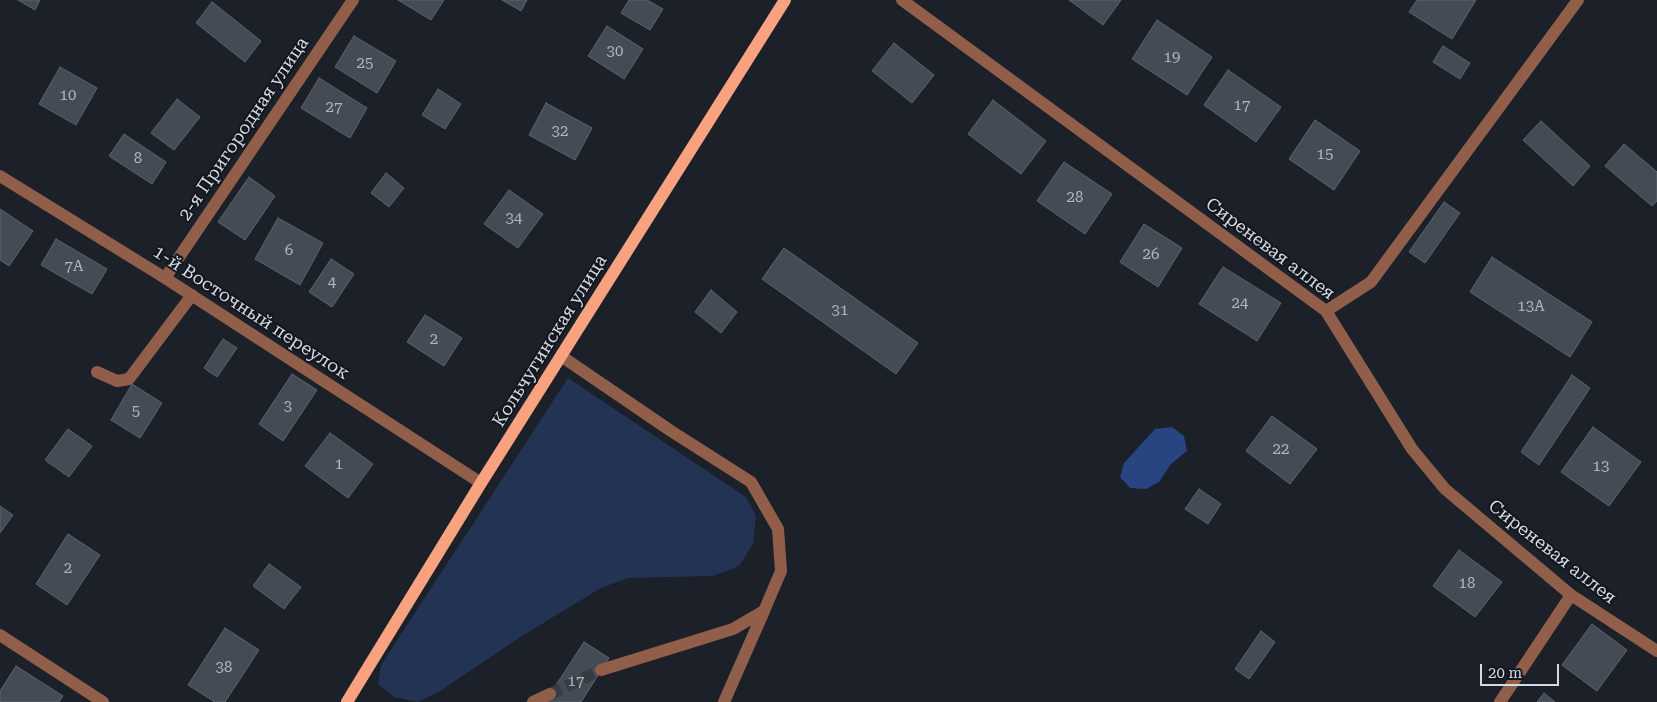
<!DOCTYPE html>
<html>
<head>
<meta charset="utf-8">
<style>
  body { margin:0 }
  #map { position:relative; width:1657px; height:702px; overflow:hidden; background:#1b2029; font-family:"Roboto Serif",serif }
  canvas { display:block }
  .scale { position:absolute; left:1480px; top:664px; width:79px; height:22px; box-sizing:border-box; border:2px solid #d6dae0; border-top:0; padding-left:6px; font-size:15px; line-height:18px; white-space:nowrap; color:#d6dae0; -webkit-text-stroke:4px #12171f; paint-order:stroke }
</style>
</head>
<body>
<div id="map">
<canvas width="1657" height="702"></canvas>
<div class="scale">20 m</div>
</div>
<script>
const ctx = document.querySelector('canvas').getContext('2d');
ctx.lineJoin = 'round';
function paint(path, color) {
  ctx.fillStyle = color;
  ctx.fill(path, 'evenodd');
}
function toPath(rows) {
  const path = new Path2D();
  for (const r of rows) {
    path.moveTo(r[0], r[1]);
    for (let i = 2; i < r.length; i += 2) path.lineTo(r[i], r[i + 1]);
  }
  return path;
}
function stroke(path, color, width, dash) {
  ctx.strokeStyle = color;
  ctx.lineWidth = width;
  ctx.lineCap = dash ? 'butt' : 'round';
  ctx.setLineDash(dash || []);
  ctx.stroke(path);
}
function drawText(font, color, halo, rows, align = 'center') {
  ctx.font = font + ' "Roboto Serif",serif';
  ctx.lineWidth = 4;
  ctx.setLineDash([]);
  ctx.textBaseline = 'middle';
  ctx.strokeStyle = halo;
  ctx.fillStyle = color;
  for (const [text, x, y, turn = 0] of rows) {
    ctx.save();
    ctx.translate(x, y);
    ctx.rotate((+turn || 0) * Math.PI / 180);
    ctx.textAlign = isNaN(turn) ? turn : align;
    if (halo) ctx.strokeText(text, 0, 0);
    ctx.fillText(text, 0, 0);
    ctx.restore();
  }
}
paint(toPath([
  [568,378,746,497,756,516,753,544,739,566,713,576,628,578,601,588,522,636,440,691,418,702,394,697,378,684,381,665]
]), '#223354');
paint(toPath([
  [1172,427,1184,436,1187,451,1171,464,1159,482,1146,489,1130,488,1120,477,1124,463,1155,429]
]), '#284581');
const building = toPath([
  [18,0,40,0,35,10,18,0],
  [398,0,444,0,431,20,398,0],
  [502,0,527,0,521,11,502,0],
  [629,0,647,0,663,9,650,30,621,13,629,0],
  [1069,0,1121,0,1103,25,1069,0],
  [1417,0,1476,0,1452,39,1409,12,1417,0],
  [212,2,261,41,245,62,196,23,212,2],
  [1157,20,1212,57,1187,95,1132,59,1157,20],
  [607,26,643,49,624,79,588,56,607,26],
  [354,36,396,61,377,93,335,67,354,36],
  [894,43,934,75,912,103,872,71,894,43],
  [1443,46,1470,63,1460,79,1433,62,1443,46],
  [60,67,97,88,76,125,39,104,60,67],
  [1228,70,1281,107,1256,142,1204,105,1228,70],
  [319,78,367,108,350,138,301,108,319,78],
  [438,89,461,104,445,129,422,115,438,89],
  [177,99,200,117,174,150,151,133,177,99],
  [993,100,1046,141,1021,174,968,134,993,100],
  [546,103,592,128,575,160,529,135,546,103],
  [1315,120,1360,151,1334,190,1289,159,1315,120],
  [1541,121,1590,166,1573,186,1523,140,1541,121],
  [124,134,166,162,152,184,109,156,124,134],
  [1624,144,1657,172,1657,201,1652,206,1605,166,1624,144],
  [1064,162,1112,194,1085,234,1037,201,1064,162],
  [386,173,404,188,389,207,371,193,386,173],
  [249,177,275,196,245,240,218,222,249,177],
  [509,190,543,214,518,248,484,224,509,190],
  [1444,202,1460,213,1425,263,1409,252,1444,202],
  [0,209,33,231,9,266,0,260,0,209],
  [278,218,323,243,300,285,255,259,278,218],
  [1144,224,1182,248,1158,287,1120,262,1144,224],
  [56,239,107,269,92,294,41,265,56,239],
  [784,248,918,343,896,374,762,279,784,248],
  [1492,257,1592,322,1570,357,1470,292,1492,257],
  [331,259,354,274,332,307,309,292,331,259],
  [1223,267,1281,303,1257,341,1199,304,1223,267],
  [711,290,737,312,721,333,695,312,711,290],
  [425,315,462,338,444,366,407,342,425,315],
  [223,339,237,348,217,377,204,368,223,339],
  [292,374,317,390,283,441,259,424,292,374],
  [1572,375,1590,388,1539,465,1521,452,1572,375],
  [132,384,162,403,140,438,111,420,132,384],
  [1272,416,1317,449,1290,484,1246,451,1272,416],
  [1593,427,1641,462,1609,506,1561,472,1593,427],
  [68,429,92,446,69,477,45,460,68,429],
  [330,433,373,464,348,498,305,466,330,433],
  [1199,489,1221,504,1208,524,1185,509,1199,489],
  [0,506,13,515,0,533,0,506],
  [68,534,100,555,67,605,36,584,68,534],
  [1459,550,1502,582,1475,617,1433,586,1459,550],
  [269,564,301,587,284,609,253,586,269,564],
  [1592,624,1627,650,1597,691,1562,665,1592,624],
  [225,628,259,650,225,702,215,702,188,685,225,628],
  [1261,631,1275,642,1249,679,1235,669,1261,631],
  [584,642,609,658,581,702,545,702,584,642],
  [16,666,63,696,59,702,0,702,0,691,16,666],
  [1544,693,1555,702,1537,702,1544,693]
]);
paint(building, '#454b55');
stroke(building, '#5e646f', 1);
stroke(toPath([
  [550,694,601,670]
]), '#373c44', 12, [12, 6]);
stroke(toPath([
  [902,0,1326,311,1412,449,1445,489,1571,595,1657,651],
  [0,176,165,278,481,483],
  [165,278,353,0],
  [1326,311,1371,282,1578,0],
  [561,356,671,431,751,482,778,529,781,571,764,611,733,629,601,670],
  [97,372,117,381,129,379,192,295],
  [0,635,103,702],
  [533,702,550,694],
  [724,702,764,611],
  [1500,702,1571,595]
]), '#915e49', 12);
stroke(toPath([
  [347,702,481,483,785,0]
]), '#f8a280', 12);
drawText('15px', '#b2b6bd', null, [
  ["30",615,52],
  ["19",1172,58],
  ["25",365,64],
  ["10",68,96],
  ["17",1242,106],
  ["27",334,108],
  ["32",560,132],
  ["15",1325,155],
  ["8",138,159],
  ["28",1075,198],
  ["34",514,219],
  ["6",289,251],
  ["26",1151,255],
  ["7А",74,267],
  ["4",332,283],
  ["24",1240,304],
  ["13А",1531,307],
  ["31",840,311],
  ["2",434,340],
  ["3",288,407],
  ["5",136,412],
  ["22",1281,450],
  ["1",339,465],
  ["13",1601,467],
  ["2",68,569],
  ["18",1467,584],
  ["38",224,668],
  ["17",576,682]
]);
drawText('18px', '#d6dae0', '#12171f', [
  ["2-я Пригородная улица",244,129,-56],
  ["Сиреневая аллея",1270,249,37],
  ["1-й Восточный переулок",251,313,33],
  ["Кольчугинская улица",550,341,-58],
  ["Сиреневая аллея",1552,552,38]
]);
</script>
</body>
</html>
